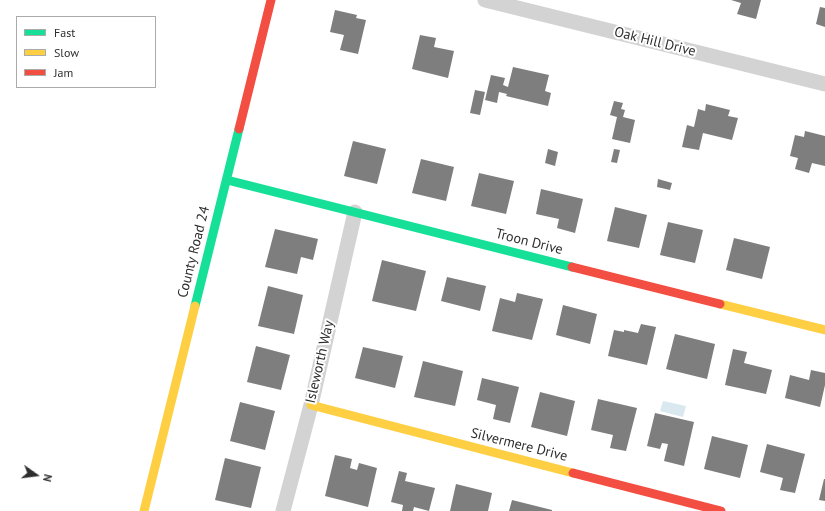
<!DOCTYPE html>
<html>
<head>
<meta charset="utf-8">
<style>
  body { margin:0 }
  #map { position:relative; width:825px; height:511px; overflow:hidden; background:#fff; font-family:"PT Sans",sans-serif }
  canvas { display:block }
  .legend { position:absolute; left:16px; top:16px; width:140px; height:72px; box-sizing:border-box; background:#fff; border:1px solid #ababab; margin:0; padding:5px 7px; list-style:none; font-size:12px; color:#2e2e2e }
  .legend li { display:flex; align-items:center; gap:8px; height:20px }
  .legend b { width:20px; border:1px solid #ababab }
  .north { position:absolute; left:16px; top:455px; width:40px; height:40px; -webkit-text-stroke:3px #fff; paint-order:stroke; rotate:104deg; font-size:11px; font-weight:700; line-height:16px; text-align:center; color:#2e2e2e }
  .north::after { content:''; display:block; margin:auto; width:14px; height:18px; background:#2e2e2e; clip-path:polygon(50% 0,100% 100%,50% 72%,0 100%) }
</style>
</head>
<body>
<div id="map">
<canvas width="825" height="511"></canvas>
<ul class="legend">
<li><b style="height:5px;background:#16e098"></b>Fast</li>
<li><b style="height:5px;background:#ffcf43"></b>Slow</li>
<li><b style="height:5px;background:#f24e42"></b>Jam</li>
</ul>
<div class="north">N</div>
</div>
<script>
const ctx = document.querySelector('canvas').getContext('2d');
ctx.lineJoin = 'round';
function paint(path, color) {
  ctx.fillStyle = color;
  ctx.fill(path, 'evenodd');
}
function toPath(rows) {
  const path = new Path2D();
  for (const r of rows) {
    path.moveTo(r[0], r[1]);
    for (let i = 2; i < r.length; i += 2) path.lineTo(r[i], r[i + 1]);
  }
  return path;
}
function stroke(path, color, width, dash) {
  ctx.strokeStyle = color;
  ctx.lineWidth = width;
  ctx.lineCap = dash ? 'butt' : 'round';
  ctx.setLineDash(dash || []);
  ctx.stroke(path);
}
function drawText(font, color, halo, rows, align = 'center') {
  ctx.font = font + ' "PT Sans",sans-serif';
  ctx.lineWidth = 4;
  ctx.setLineDash([]);
  ctx.textBaseline = 'middle';
  ctx.strokeStyle = halo;
  ctx.fillStyle = color;
  for (const [text, x, y, turn = 0] of rows) {
    ctx.save();
    ctx.translate(x, y);
    ctx.rotate((+turn || 0) * Math.PI / 180);
    ctx.textAlign = isNaN(turn) ? turn : align;
    if (halo) ctx.strokeText(text, 0, 0);
    ctx.fillText(text, 0, 0);
    ctx.restore();
  }
}
paint(toPath([
  [663,401,686,406,683,417,660,411]
]), '#dae9ef');
paint(toPath([
  [731,0,761,0,756,19,737,14,741,3],
  [820,7,825,8,825,27,816,24],
  [335,10,357,15,356,18,366,20,358,54,340,50,344,35,330,32],
  [420,35,436,38,434,47,454,51,448,78,412,69],
  [513,67,549,75,545,91,551,93,548,106,506,96,507,94,499,92,497,103,485,100,491,75,505,78,503,85,508,87],
  [475,90,485,92,480,115,470,113],
  [614,101,623,103,621,109,625,110,623,117,635,120,630,143,612,139,617,117,610,115],
  [706,104,730,110,728,116,738,118,732,140,703,133,699,150,682,147,687,125,694,127,698,109,705,111],
  [805,131,825,136,825,166,812,163,809,173,795,169,798,158,790,156,795,135,804,137],
  [353,141,386,149,377,184,344,176],
  [548,149,558,152,555,166,545,163],
  [614,149,620,150,617,163,611,162],
  [421,159,454,167,446,201,412,193],
  [479,173,514,181,506,214,471,206],
  [658,179,672,183,670,190,657,187],
  [541,189,583,199,575,233,557,228,559,219,536,214],
  [615,207,647,215,639,248,607,241],
  [668,222,703,230,695,263,660,255],
  [275,229,318,239,313,260,301,257,297,274,265,267],
  [734,238,770,247,762,279,726,270],
  [382,260,426,271,416,311,372,301],
  [447,277,486,286,480,311,441,301],
  [268,286,303,295,294,334,258,326],
  [517,293,543,299,532,340,492,331,500,298,515,302],
  [563,305,597,314,590,344,556,335],
  [641,324,656,327,647,365,608,356,614,330,624,332,624,330,638,333],
  [675,334,715,344,707,379,666,369],
  [256,346,290,355,281,390,247,382],
  [363,347,403,356,395,388,355,378],
  [733,349,747,352,744,363,772,370,766,394,725,385],
  [423,361,463,371,455,406,414,397],
  [811,370,825,373,825,385,820,407,785,398,790,375,809,380],
  [482,378,519,387,510,423,493,419,496,405,477,400],
  [540,392,575,401,567,436,531,427],
  [598,399,637,408,626,451,610,448,613,435,591,430],
  [240,402,275,411,265,450,230,441],
  [655,413,694,422,684,466,664,461,668,444,662,443,660,449,647,446],
  [712,436,748,445,740,478,704,469],
  [767,444,805,454,795,493,780,490,783,478,760,472],
  [335,455,352,459,350,468,357,470,359,463,377,468,368,507,325,496],
  [225,458,261,467,251,508,215,500],
  [399,471,407,473,405,481,435,488,429,511,414,507,413,511,402,511,403,505,391,502],
  [824,479,825,479,825,501,819,500],
  [456,484,492,493,488,511,450,511],
  [512,500,552,510,552,511,509,511]
]), '#7e7e7e');
stroke(toPath([
  [485,0,825,84],
  [283,511,311,405,355,212]
]), '#d3d3d3', 15);
stroke(toPath([
  [227,180,572,267],
  [195,306,239,129]
]), '#16e098', 9);
stroke(toPath([
  [720,304,825,330],
  [311,405,573,473],
  [144,511,195,306]
]), '#ffcf43', 9);
stroke(toPath([
  [239,129,271,0],
  [572,267,720,304],
  [573,473,721,511]
]), '#f24e42', 9);
drawText('14px', '#2e2e2e', '#fff', [
  ["Oak Hill Drive",655,42,14],
  ["Troon Drive",529,242,14],
  ["County Road 24",194,252,-76],
  ["Isleworth Way",320,362,-77],
  ["Silvermere Drive",519,445,14]
]);
</script>
</body>
</html>
